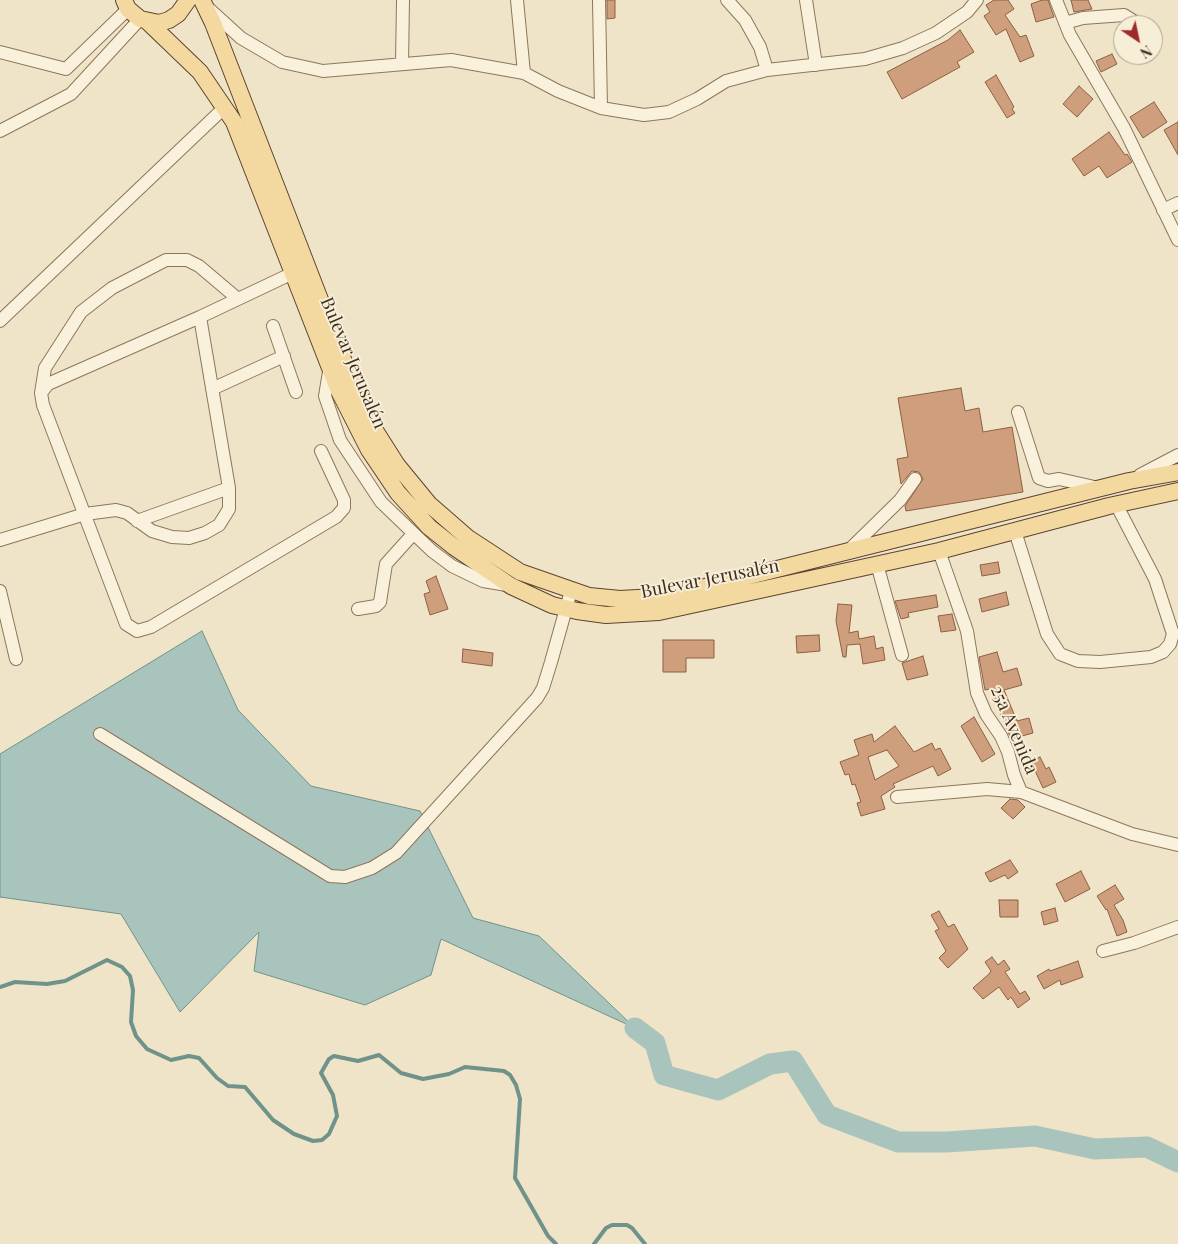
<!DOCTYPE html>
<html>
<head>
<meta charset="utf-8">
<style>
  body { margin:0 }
  #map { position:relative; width:1178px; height:1244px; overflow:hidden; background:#f0e4c8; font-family:"Playfair Display",serif }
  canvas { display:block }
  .north { position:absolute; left:1113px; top:15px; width:50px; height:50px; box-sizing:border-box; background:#f7eed8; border:1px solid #ada18e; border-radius:50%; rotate:146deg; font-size:14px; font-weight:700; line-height:20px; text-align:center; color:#3d2e20 }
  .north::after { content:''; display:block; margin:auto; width:18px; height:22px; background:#9e2a2b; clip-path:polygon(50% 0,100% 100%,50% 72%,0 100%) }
</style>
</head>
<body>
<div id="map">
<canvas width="1178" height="1244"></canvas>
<div class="north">N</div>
</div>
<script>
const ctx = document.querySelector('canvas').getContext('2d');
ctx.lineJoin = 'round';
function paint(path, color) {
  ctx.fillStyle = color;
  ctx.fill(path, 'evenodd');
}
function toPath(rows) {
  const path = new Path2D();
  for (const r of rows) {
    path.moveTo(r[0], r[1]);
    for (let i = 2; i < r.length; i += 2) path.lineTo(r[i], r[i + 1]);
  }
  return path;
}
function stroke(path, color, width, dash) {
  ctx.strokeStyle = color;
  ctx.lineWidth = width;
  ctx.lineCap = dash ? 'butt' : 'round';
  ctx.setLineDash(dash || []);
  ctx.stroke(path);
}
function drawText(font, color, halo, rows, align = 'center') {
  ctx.font = font + ' "Playfair Display",serif';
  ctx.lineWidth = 4;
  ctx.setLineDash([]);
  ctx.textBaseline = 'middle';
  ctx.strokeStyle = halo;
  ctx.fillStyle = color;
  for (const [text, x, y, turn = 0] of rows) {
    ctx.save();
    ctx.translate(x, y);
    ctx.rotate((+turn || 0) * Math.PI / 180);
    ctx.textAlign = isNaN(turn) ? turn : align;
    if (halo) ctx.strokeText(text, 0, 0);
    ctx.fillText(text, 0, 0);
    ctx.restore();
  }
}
const water = toPath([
  [202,631,238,710,311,786,420,811,473,918,539,936,635,1028,441,939,431,975,365,1005,254,971,259,932,180,1012,121,914,0,897,0,754,202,631]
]);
paint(water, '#a9c4bc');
stroke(water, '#6f938a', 1);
stroke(toPath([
  [0,987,15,982,47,984,65,981,107,960,122,967,130,976,133,990,131,1022,136,1036,147,1049,171,1060,189,1056,199,1058,217,1078,228,1086,245,1087,273,1120,294,1134,313,1141,322,1140,329,1134,337,1116,333,1095,321,1073,329,1059,334,1056,358,1061,379,1055,401,1073,423,1079,449,1074,465,1067,504,1071,510,1075,516,1085,520,1099,515,1178,548,1236,556,1244],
  [594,1244,606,1228,612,1225,627,1225,632,1228,645,1244]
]), '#6f938a', 4);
stroke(toPath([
  [635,1028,655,1043,664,1075,718,1090,770,1064,793,1061,827,1115,898,1142,947,1142,1035,1136,1095,1149,1147,1147,1178,1162]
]), '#a9c4bc', 21);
const building = toPath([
  [607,0,615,0,615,18,607,19,607,0],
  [994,0,1008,0,1014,9,1005,15,1020,37,1026,35,1034,56,1020,62,1006,29,996,35,984,16,990,12,986,5,994,0],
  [1042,0,1048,0,1054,17,1036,22,1031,4,1042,0],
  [1071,0,1088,0,1092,9,1074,12,1071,0],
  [960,30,974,52,957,62,960,67,902,99,887,72,948,40,960,30],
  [1112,54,1117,64,1101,72,1096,61,1112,54],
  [996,75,1014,107,1012,109,1015,113,1007,118,985,82,996,75],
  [1079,86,1093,99,1077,117,1063,104,1079,86],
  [1154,102,1167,122,1143,138,1130,117,1154,102],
  [1178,122,1178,155,1164,130,1178,122],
  [1109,132,1125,155,1127,154,1132,162,1107,178,1099,166,1084,176,1072,159,1109,132],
  [961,388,965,411,979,408,983,432,1012,427,1023,492,906,511,905,506,923,479,919,472,912,471,901,484,897,459,908,457,898,398,961,388],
  [998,562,1000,573,982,576,980,565,998,562],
  [436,576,448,609,430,615,424,594,430,592,426,581,436,576],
  [1006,592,1009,605,982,612,979,599,1006,592],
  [936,595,938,607,908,613,909,617,901,619,895,601,936,595],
  [838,604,852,605,849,633,858,631,859,639,874,636,876,649,883,647,885,660,863,664,860,644,847,645,846,657,843,657,836,621,838,604],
  [952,614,956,630,941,632,938,616,952,614],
  [819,635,820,651,797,653,796,636,819,635],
  [663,640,714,640,714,658,686,658,686,672,663,672,663,640],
  [463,649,493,653,492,666,462,662,463,649],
  [997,652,1003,672,1017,668,1022,685,1004,690,1017,721,1029,718,1033,733,1011,739,990,689,985,690,979,657,997,652],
  [923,656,928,675,907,680,902,663,923,656],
  [974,717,995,754,982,762,961,726,974,717],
  [895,726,914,752,932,743,935,750,940,748,951,769,938,776,933,766,893,784,895,787,881,796,885,809,861,816,857,803,861,802,855,784,852,785,849,774,845,775,840,762,859,755,854,740,872,734,874,742,895,726],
  [887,750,899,766,875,780,868,757,887,750],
  [1040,757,1046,769,1049,767,1056,782,1043,788,1031,762,1040,757],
  [1010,799,1018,800,1025,807,1013,819,1001,808,1010,799],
  [1010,860,1018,872,1008,879,1005,875,990,882,985,873,1010,860],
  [1081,871,1090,889,1065,902,1056,884,1081,871],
  [1115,885,1124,899,1114,905,1123,920,1127,932,1117,936,1107,909,1106,910,1097,896,1115,885],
  [999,900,1018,900,1018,917,1000,917,999,900],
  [1055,908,1058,921,1044,925,1041,912,1055,908],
  [939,911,948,927,954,924,968,949,948,968,939,958,946,951,935,931,939,929,931,915,939,911],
  [992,957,998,965,1004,960,1010,969,1005,972,1020,994,1025,991,1030,999,1018,1008,1011,997,1008,1000,999,987,983,999,973,988,989,974,991,971,985,962,992,957],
  [1078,961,1083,977,1061,985,1060,980,1044,989,1037,976,1049,969,1050,971,1078,961]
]);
paint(building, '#cf9f7d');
stroke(building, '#8d5f41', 1);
const minor = toPath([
  [517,0,524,73],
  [599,0,601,108],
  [727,0,745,20,760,47,767,70],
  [806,0,816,65],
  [1056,0,1070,35,1124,128,1178,240],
  [208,8,241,38,282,62,323,71,451,60,524,73,558,91,601,108,644,115,669,112,697,99,726,81,767,70,865,59,903,48,936,33,967,12,977,0],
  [1065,23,1083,18,1124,15,1140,25],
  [0,52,66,69,128,9],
  [402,64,403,0],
  [0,131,71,94,140,19],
  [1163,210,1178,203],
  [293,273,200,317,48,384,41,393,43,405,126,624,137,631,151,627,336,517,344,508,344,500,321,451],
  [0,321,225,107],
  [273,326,296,392],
  [330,366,325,396,340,440,381,502,432,551,452,566,483,581,507,585],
  [212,389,284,356],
  [41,393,45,368,81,312,112,288,166,260,187,260,199,266,238,299],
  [1018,412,1039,478,1048,481,1059,479,1099,488],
  [1140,475,1178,455],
  [137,521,229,488],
  [1015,531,1047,634,1060,654,1078,661,1100,662,1151,657,1163,652,1170,644,1173,634,1155,579,1116,504],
  [0,540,85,514,116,510,127,513,152,531,172,537,189,538,205,533,219,525,229,509,229,488,200,317],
  [939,551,967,631,977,693,986,714,1001,736,1008,752,1014,775,1021,792,1132,834,1178,845],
  [847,552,900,500,915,479],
  [877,564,902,655],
  [0,591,16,659],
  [358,609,376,606,380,602,386,564,413,534],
  [100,734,330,876,345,877,372,868,396,853,537,698,543,688,551,662,571,591],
  [897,797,987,789,1021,792],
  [1103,951,1134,943,1178,927]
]);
const major = toPath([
  [124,0,128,9,140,19,159,23,169,20,178,14,188,0],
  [202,0,213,23,353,385,371,424,397,465,429,504,468,538,520,572,589,596,620,599,655,597,693,590,1129,481,1178,472],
  [148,22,200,72,234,122,339,391,369,450,398,493,429,527,454,547,511,586,552,605,577,611,606,615,659,612,939,551,1109,506,1178,491]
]);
stroke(minor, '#8d765c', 14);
stroke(major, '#5b4430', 18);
stroke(minor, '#faf1dc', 12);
stroke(major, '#f3d9a0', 16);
drawText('18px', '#3d2e20', '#f7eed8', [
  ["Bulevar Jerusalén",353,363,67],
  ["Bulevar Jerusalén",710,579,-11],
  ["25a Avenida",1014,730,67]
]);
</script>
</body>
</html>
